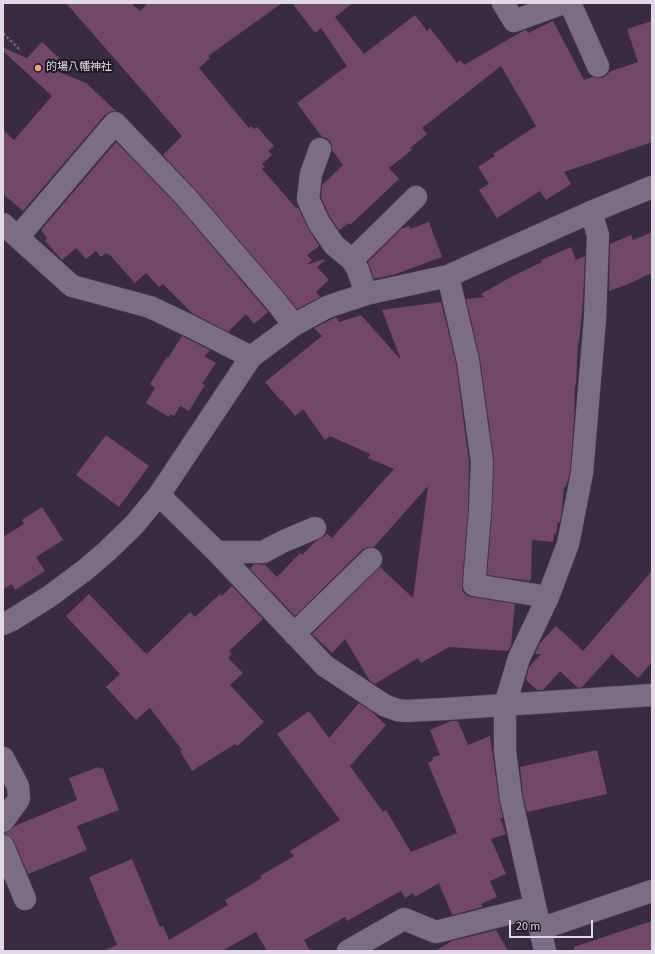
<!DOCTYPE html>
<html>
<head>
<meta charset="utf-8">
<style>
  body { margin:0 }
  #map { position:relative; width:655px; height:954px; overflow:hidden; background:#3a2b43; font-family:"Source Sans 3",sans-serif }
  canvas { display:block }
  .frame { position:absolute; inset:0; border:4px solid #e1d8e8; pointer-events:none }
  .scale { position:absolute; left:509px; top:920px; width:84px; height:18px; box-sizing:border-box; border:2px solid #e1d8e8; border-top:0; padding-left:5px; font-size:12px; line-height:14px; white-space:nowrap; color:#e1d8e8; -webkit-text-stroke:3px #1e1722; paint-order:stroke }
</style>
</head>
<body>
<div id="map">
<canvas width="655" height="954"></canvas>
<div class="frame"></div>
<div class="scale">20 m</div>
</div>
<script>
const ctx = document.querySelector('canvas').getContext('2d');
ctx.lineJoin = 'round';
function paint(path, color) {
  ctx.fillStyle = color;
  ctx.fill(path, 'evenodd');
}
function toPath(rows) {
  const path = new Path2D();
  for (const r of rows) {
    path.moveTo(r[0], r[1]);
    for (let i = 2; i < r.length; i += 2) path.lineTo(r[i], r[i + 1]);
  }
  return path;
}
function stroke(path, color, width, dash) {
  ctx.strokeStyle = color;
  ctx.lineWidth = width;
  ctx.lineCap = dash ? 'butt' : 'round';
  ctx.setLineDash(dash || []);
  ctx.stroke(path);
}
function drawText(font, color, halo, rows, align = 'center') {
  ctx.font = font + ' "Source Sans 3","Noto Sans JP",sans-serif';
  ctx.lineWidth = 4;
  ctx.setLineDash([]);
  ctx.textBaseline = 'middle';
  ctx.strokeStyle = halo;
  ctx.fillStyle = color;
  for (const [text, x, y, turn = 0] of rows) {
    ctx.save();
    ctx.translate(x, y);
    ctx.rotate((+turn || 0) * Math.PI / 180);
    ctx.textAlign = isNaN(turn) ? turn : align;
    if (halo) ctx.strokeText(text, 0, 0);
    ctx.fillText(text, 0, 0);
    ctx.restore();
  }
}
paint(toPath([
  [66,3,131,3,140,11,148,3,282,3,208,56,210,58,199,68,249,128,251,126,254,129,257,127,274,146,268,151,272,155,262,164,265,167,262,169,297,209,298,207,308,228,319,246,307,255,312,260,306,265,324,259,325,260,317,267,329,280,316,292,320,297,297,309,286,295,194,188,159,151,163,155,182,136],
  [292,3,353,3,335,17,364,54,415,15,427,31,430,28,457,63,460,60,464,65,523,31,526,30,528,33,553,21,584,80,593,77,597,78,603,78,608,74,609,72,638,62,627,29,652,21,652,142,564,172,571,184,546,200,540,191,497,218,479,190,489,184,478,167,495,156,493,154,536,126,501,66,422,128,427,134,410,148,412,150,389,168,399,179,350,225,349,223,339,230,330,217,321,197,322,185,343,165,332,150,332,146,330,141,325,137,322,137,297,103,347,66,321,28,315,33],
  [42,42,61,60,52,69,86,83,116,111,111,111,105,115,23,211,3,194,3,130,14,140,52,96,3,51,3,50,4,48,27,58],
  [116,142,176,204,268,312,254,324,246,314,228,332,192,313,163,284,159,287,146,273,135,283,109,254,108,255,106,253,101,257,96,251,86,259,76,248,62,260,45,241,47,238,41,230],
  [429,222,442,257,393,275,374,279,368,262,401,229,409,226,410,229],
  [652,232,652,273,628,284,609,291,610,244,631,235,633,240],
  [571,247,576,260,585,256,583,300,579,343,578,342,576,385,575,385,574,420,570,471,566,487,564,487,562,509,560,522,558,522,556,534,554,534,553,542,532,540,531,579,530,579,529,581,487,575,492,513,494,460,480,359,466,299,484,297,481,294,511,277,542,262,541,260],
  [441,302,456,363,469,463,468,511,462,584,462,590,466,595,472,597,515,604,511,645,508,651,449,647,421,663,418,658,375,684,370,681,345,639,332,653,312,634,380,567,413,598,428,486,374,547,368,547,362,550,295,616,250,569,254,564,261,564,262,566,264,564,277,577,300,553,302,555,316,541,325,536,326,533,332,538,394,469,368,458,370,454,330,436,325,440,303,409,295,416,282,400,281,401,265,382,322,336,314,328,336,317,339,322,361,315,401,360,382,310],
  [182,336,210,350,204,356,216,363,202,384,205,385,189,411,180,406,174,416,171,414,169,417,146,403,155,388,150,384,167,357,168,358],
  [106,435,149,466,119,507,76,475],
  [42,507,63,540,36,557,45,571,15,590,12,584,3,589,3,537,24,524,22,520],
  [652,571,652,662,638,678,612,654,582,687,578,688,560,671,543,690,537,690,526,680,529,667,541,654,535,654,540,643,556,626,583,651],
  [232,586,263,619,229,651,232,654,228,658,243,673,230,685,264,722,237,746,235,744,192,771,180,751,182,750,150,708,136,720,106,687,120,674,66,616,89,594,145,653,145,652,147,654,190,612,195,617,220,594,222,596],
  [359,703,371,711,386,725,350,766,383,812,386,810,411,852,457,833,428,763,433,760,432,758,440,755,430,730,451,721,458,721,468,745,490,736,499,800,503,818,500,818,506,834,491,839,506,874,490,881,497,897,481,904,483,907,452,915,439,883,415,897,413,893,405,898,401,891,347,921,345,917,304,940,310,951,267,951,256,932,222,951,103,951,117,945,89,877,132,859,160,927,163,926,169,940,228,905,225,900,262,878,260,876,294,856,290,851,340,820,277,734,309,711,329,738],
  [597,750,607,794,527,812,523,796,520,767],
  [99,767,100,769,103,768,119,810,77,826,87,850,28,874,14,841,10,836,3,833,8,832,15,826,77,800,69,778],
  [652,921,652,951,574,951,574,947],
  [496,930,508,951,435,951,452,941]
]), '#71476c');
const minor = toPath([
  [503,3,514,21,564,3],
  [570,3,598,66],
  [320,149,311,174,308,199,319,223,334,245,352,260,358,270,366,294],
  [3,224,72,286,150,307,190,326,251,357],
  [18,237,115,123,185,196,277,303,294,325],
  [352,260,416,197],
  [448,276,468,361,482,462,480,512,474,585,548,597],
  [159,495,217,552,325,666,384,705,397,710,405,711,445,709,652,695],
  [217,552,263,552,284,541,315,528],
  [3,624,12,620,50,596,85,570,106,552,134,525,159,495,251,357,294,325,327,307,366,294,448,276,591,212,652,187],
  [294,634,371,559],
  [3,758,18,786,19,799,3,821],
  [3,846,25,899],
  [540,929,652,891],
  [348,951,404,919,436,932,535,907],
  [545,951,511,798,505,751,505,705,519,658,548,597,568,544,582,473,595,319,598,235,591,212]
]);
stroke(minor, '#574a5e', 23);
stroke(toPath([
  [3,33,21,51]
]), '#6d6076', 2.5, [3, 2]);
stroke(minor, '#7d6c88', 22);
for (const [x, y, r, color] of [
  [38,68,4,"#f2a17e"]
]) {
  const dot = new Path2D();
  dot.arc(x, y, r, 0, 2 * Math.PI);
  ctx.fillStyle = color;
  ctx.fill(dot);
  stroke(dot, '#1e1722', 1.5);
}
drawText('11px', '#e1d8e8', '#1e1722', [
  ["的場八幡神社",46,68]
], 'left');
</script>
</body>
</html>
